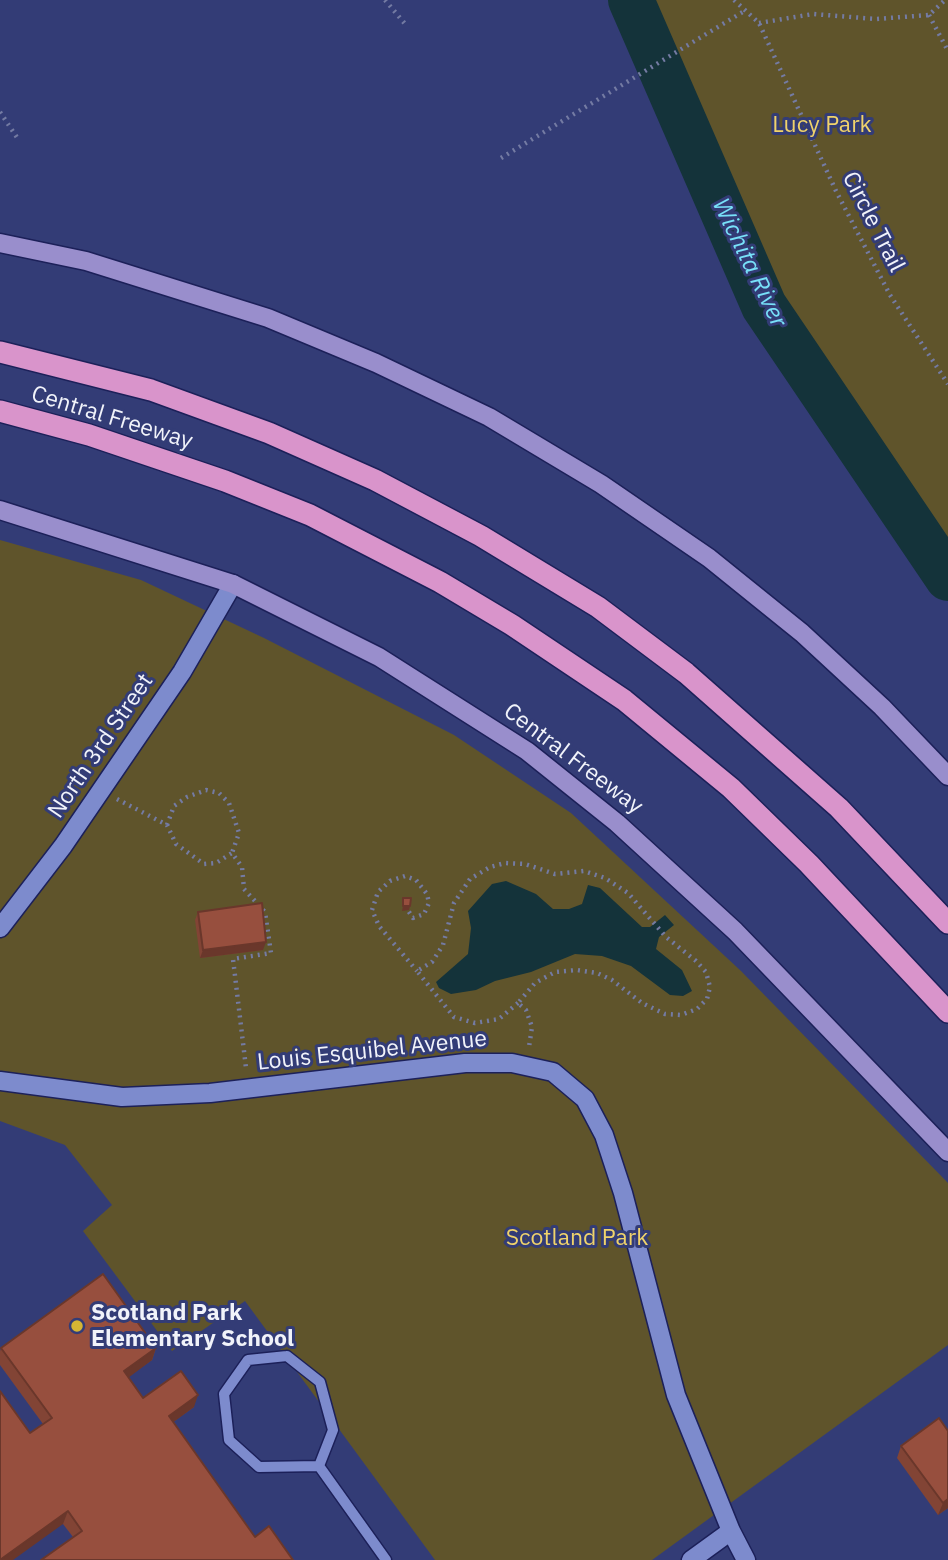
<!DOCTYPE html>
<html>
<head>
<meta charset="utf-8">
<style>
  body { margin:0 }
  canvas { display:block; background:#333c76 }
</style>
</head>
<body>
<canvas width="948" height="1560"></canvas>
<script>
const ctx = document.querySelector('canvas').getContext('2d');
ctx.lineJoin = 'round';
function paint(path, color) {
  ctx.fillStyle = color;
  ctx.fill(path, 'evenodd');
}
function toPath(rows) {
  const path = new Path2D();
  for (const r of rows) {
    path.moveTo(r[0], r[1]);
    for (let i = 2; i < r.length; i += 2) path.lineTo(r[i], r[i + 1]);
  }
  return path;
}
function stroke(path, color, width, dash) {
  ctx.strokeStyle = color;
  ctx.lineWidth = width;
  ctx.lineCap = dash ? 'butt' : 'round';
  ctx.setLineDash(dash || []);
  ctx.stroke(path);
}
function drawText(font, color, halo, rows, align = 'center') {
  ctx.font = font + ' "IBM Plex Sans",sans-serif';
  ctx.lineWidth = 6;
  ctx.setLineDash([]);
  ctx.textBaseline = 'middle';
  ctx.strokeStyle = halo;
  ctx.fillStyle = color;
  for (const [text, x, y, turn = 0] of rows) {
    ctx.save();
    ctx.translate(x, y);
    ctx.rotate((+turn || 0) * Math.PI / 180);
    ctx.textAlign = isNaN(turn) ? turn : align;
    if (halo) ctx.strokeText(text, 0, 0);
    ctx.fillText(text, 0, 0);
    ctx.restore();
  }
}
paint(toPath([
  [631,0,948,0,948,578,764,306],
  [0,540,141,580,264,638,454,735,571,813,741,971,948,1183,948,1345,652,1560,435,1560,245,1301,172,1351,83,1231,112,1205,65,1145,0,1121]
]), '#5f542b');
paint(toPath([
  [506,881,536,894,553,909,569,909,582,904,588,885,600,888,642,927,650,927,665,915,674,925,659,937,656,949,682,970,692,991,683,996,670,995,631,966,602,956,575,954,531,972,495,981,476,990,451,994,439,988,436,982,468,954,471,928,468,911,492,884]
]), '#14333a');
stroke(toPath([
  [631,0,764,306,948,578]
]), '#14333a', 46);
const service = toPath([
  [287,1356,320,1382,333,1430,319,1466,259,1467,229,1440,224,1394,248,1360,287,1356],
  [319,1466,386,1560]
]);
const minor = toPath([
  [0,928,63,846,182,672,233,584],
  [0,1081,122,1097,210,1093,465,1063,512,1063,553,1072,585,1099,604,1135,623,1193,676,1395,731,1531,746,1560],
  [691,1560,731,1531]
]);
const secondary = toPath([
  [0,243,86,261,268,318,376,363,489,417,601,484,709,558,802,633,882,707,948,776],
  [0,510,233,584,379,657,527,751,617,823,735,931,948,1152]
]);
const motorway = toPath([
  [0,352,151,390,269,433,375,480,481,536,598,607,686,673,839,808,948,923],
  [0,411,89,435,225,481,310,515,440,582,512,625,624,700,731,788,809,864,948,1012]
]);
stroke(service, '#1c2059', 13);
stroke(minor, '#1c2059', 21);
stroke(secondary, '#1c2059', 21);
stroke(motorway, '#1c2059', 24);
stroke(toPath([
  [385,0,406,25],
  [734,0,759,23,836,191,890,295,948,384],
  [929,15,948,51],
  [759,23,813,14,876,19,929,15,945,0],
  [0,112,18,139],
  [501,158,746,10],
  [117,799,167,825,176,844,204,864,216,863,232,853,242,867,244,889,265,912,271,953,233,959,246,1068],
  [167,825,174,806,187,797,206,790,219,793,229,803,239,833,232,853],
  [405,906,413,918,424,914,429,903,427,894,416,880,405,876,390,881,378,892,372,910,379,926,417,971],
  [518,1003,499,1019,475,1023,454,1017,417,971,432,962,443,945,454,903,470,879,490,867,505,863,525,864,555,874,584,871,605,878,628,893,666,937,696,961,706,972,710,987,707,999,697,1009,681,1015,665,1014,642,1003,612,980,597,973,577,970,555,972,535,983,518,1003,526,1010,532,1027,529,1047]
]), '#747ba3', 4.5, [2, 5]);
stroke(service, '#7d8bcd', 10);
stroke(minor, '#7d8bcd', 18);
stroke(secondary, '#998ecc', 18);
stroke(motorway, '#d994cb', 21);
paint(toPath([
  [198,912,263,950,200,958,195,920],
  [1,1348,156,1348,152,1360,128,1377,143,1398,194,1407,173,1422,255,1537,293,1560,73,1537,63,1524,43,1424,0,1365,0,1351],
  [901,1446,948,1508,938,1515,897,1458]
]), '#824435');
paint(toPath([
  [403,906,410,906,409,910,402,911],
  [266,942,263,950,200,958,203,950],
  [156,1348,152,1360,120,1384,124,1371],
  [198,1395,194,1407,164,1429,169,1416],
  [948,1499,948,1508,938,1515,943,1503],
  [68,1511,63,1524,13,1560,0,1560]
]), '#6a372b');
const building = toPath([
  [403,898,411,898,410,906,403,906,403,898],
  [262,903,266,942,203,950,198,912,262,903],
  [103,1274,156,1348,124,1371,143,1398,181,1371,198,1395,169,1416,255,1537,269,1526,293,1560,41,1560,82,1531,68,1511,0,1560,0,1391,30,1433,52,1418,1,1348,103,1274],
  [939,1418,948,1431,948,1499,943,1503,901,1446,939,1418]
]);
paint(building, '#974f3e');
stroke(building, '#6a372b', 2);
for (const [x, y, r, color] of [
  [77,1326,7,"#d5b534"]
]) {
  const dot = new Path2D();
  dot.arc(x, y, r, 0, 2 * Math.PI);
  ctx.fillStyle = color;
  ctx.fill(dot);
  stroke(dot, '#333c76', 2.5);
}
drawText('23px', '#f0d36b', '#333c76', [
  ["Lucy Park",822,125],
  ["Scotland Park",577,1238]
]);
drawText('23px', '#f1f3fa', '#333c76', [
  ["Circle Trail",873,222,63],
  ["Central Freeway",112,418,17],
  ["North 3rd Street",101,746,-56],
  ["Central Freeway",573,759,37],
  ["Louis Esquibel Avenue",372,1051,-6]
]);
drawText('bold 23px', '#f1f3fa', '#333c76', [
  ["Scotland Park",91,1313],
  ["Elementary School",91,1339]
], 'left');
drawText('italic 24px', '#78e1f9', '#333c76', [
  ["Wichita River",749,263,64]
]);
</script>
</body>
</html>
